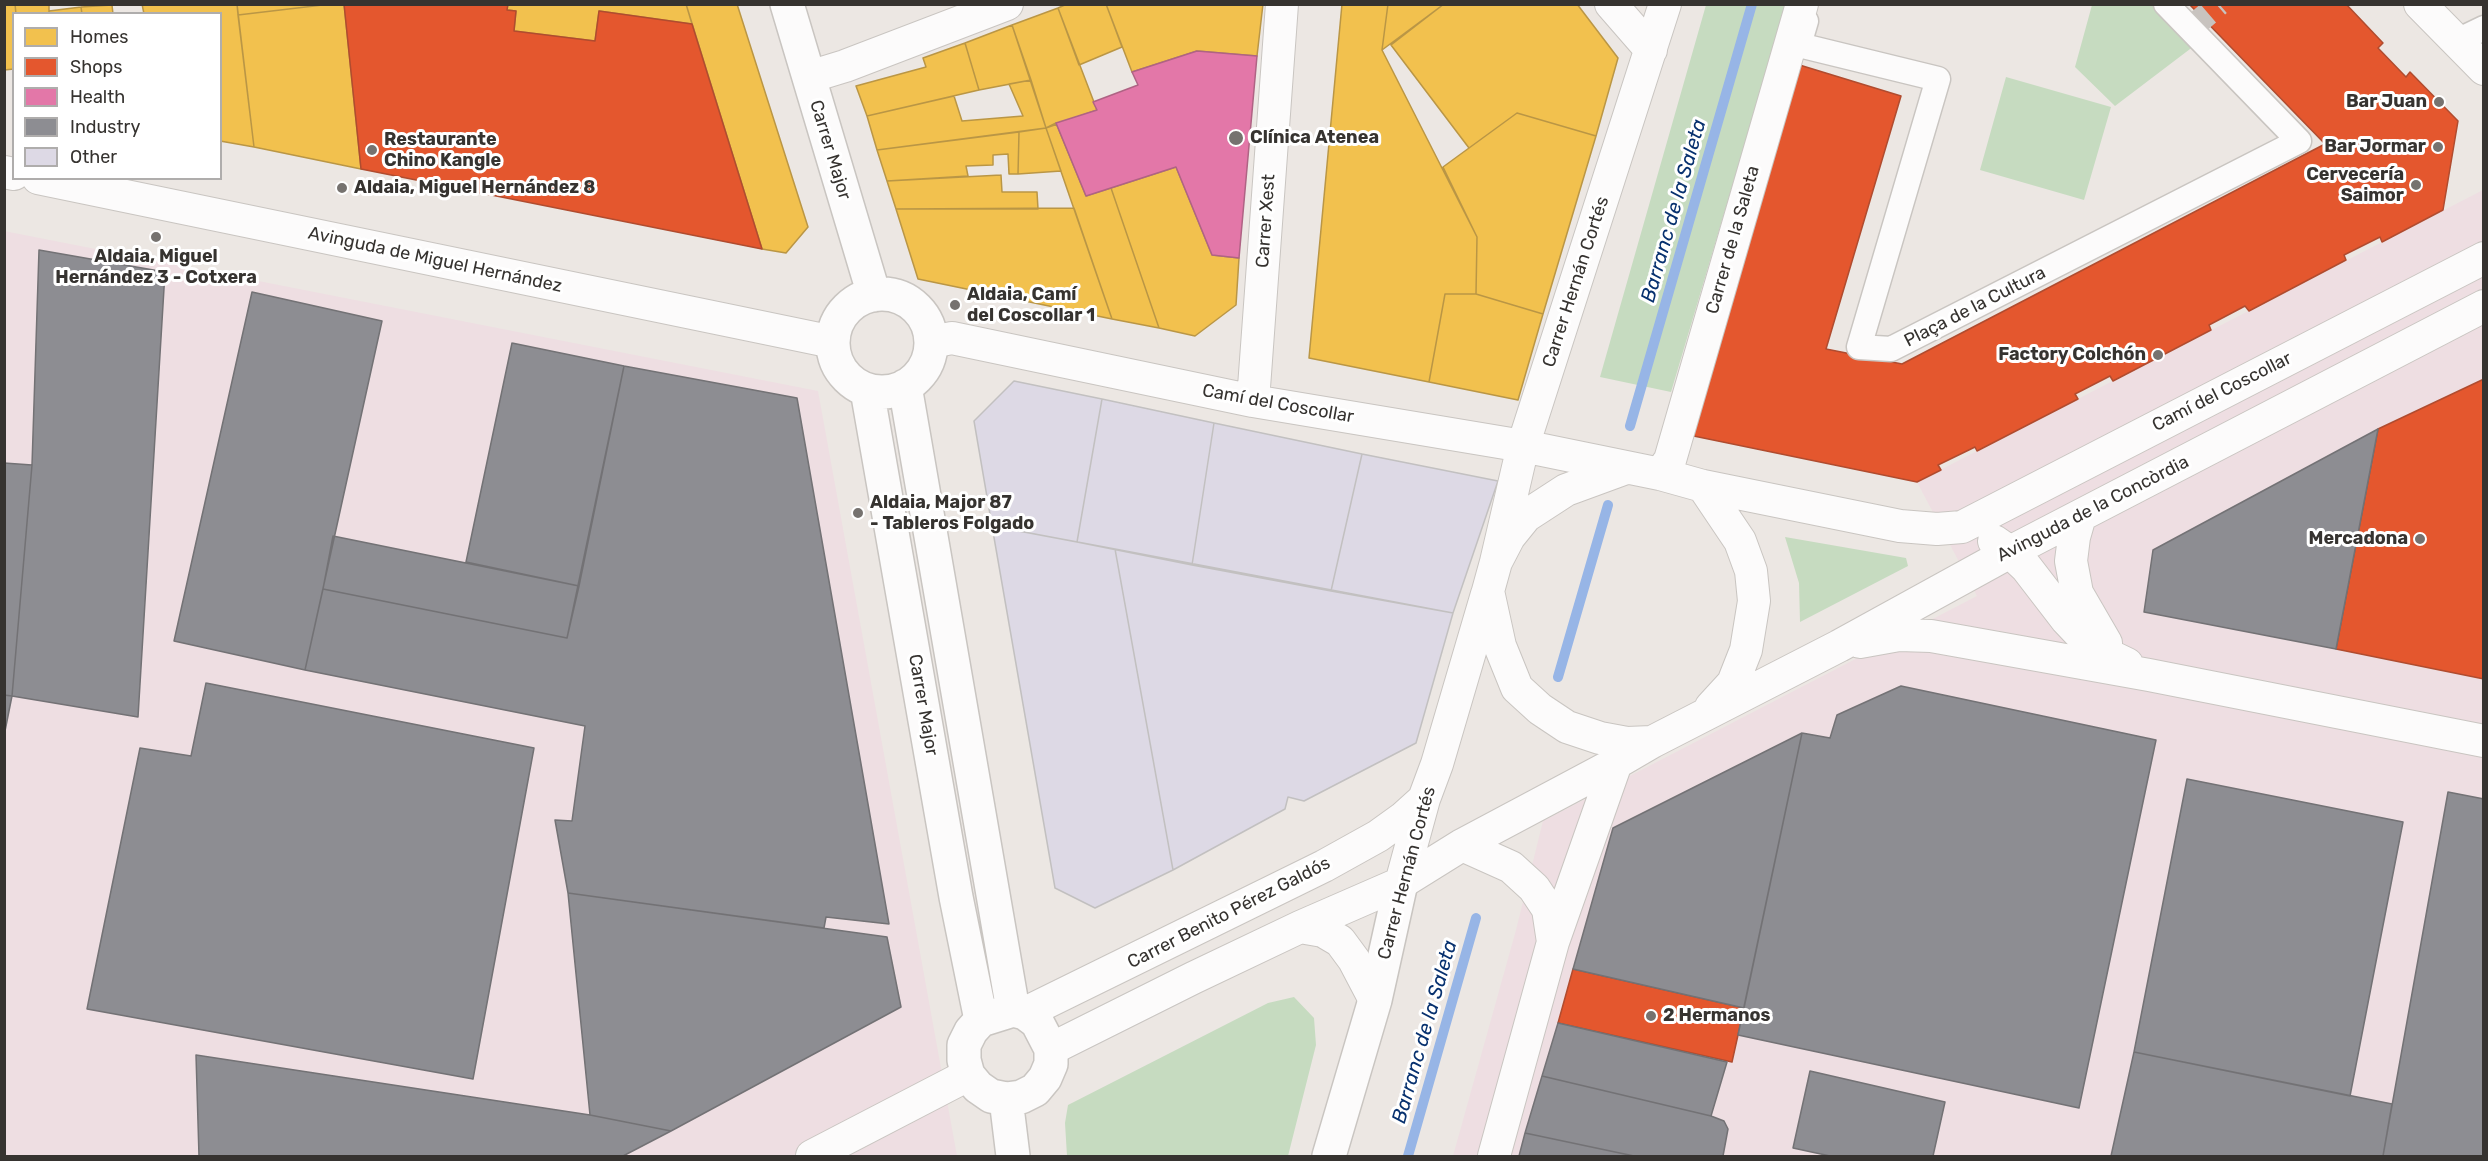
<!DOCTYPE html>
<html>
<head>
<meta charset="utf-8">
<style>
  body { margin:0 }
  #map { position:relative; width:2488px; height:1161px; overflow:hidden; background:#ece7e3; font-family:Rubik,sans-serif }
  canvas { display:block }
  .frame { position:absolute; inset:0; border:6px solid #363330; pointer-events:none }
  .legend { position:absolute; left:12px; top:12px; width:210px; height:168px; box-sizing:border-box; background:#fff; border:2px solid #afadac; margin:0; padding:8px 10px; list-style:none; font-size:18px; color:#363330 }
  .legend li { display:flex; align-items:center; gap:12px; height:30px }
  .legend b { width:30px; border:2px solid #afadac }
</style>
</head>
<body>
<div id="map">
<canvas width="2488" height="1161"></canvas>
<div class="frame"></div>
<ul class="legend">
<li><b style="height:16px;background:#f2c14e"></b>Homes</li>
<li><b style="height:16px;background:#e4572e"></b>Shops</li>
<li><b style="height:16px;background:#e377a8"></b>Health</li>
<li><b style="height:16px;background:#8d8d92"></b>Industry</li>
<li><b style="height:16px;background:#ddd9e5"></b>Other</li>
</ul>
</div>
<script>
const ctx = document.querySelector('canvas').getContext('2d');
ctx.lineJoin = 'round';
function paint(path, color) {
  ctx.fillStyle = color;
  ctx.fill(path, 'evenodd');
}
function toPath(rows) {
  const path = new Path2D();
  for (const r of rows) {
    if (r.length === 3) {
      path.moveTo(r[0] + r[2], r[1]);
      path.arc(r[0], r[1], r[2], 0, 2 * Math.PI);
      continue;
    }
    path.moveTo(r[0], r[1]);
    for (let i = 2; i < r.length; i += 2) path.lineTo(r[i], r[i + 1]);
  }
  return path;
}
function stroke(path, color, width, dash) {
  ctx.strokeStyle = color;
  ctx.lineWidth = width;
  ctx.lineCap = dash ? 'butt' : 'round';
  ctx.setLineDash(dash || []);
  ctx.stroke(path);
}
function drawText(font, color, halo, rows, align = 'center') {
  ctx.font = font + ' Rubik,sans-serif';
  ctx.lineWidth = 6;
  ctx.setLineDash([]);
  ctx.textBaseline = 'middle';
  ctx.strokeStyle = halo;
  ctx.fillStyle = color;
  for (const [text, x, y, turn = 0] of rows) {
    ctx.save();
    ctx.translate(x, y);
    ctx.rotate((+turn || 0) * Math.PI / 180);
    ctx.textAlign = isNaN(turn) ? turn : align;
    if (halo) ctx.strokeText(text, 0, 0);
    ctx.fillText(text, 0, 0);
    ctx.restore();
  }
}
paint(toPath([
  [2483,190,2483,1156,1453,1156,1516,930,1543,821,1977,596,1917,482],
  [4,231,818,391,957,1156,5,1156]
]), '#eedee2');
paint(toPath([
  [1706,5,1786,5,1671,392,1600,377],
  [2092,5,2155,5,2194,46,2115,106,2075,67],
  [2006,77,2111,107,2084,200,1980,170],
  [1785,537,1906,558,1908,566,1800,622,1799,583],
  [1294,997,1314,1018,1316,1045,1288,1156,1067,1156,1065,1123,1068,1105,1268,1003]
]), '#c6dbc0');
const homes = toPath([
  [4,4,15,4,16,14,14,14,14,69,4,70,4,4],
  [15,4,49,4,49,14,16,14,15,4],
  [142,4,237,4,254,147,220,141,220,14,144,14,142,4],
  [237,4,331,4,238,15,237,4],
  [331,4,344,4,361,169,254,147,238,15,331,4],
  [508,4,686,4,692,24,599,11,595,41,514,31,516,11,507,10,508,4],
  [686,4,737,4,808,227,786,253,762,249,686,4],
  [1067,4,1106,4,1122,47,1079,65,1058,8,1067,4],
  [1106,4,1263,4,1257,56,1197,51,1132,72,1106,4],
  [1342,4,1388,4,1382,50,1477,237,1476,294,1445,294,1429,382,1309,358,1342,4],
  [1388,4,1444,4,1382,50,1388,4],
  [1444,4,1577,4,1618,58,1596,136,1517,113,1469,148,1391,45,1444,4],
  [112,5,113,14,82,14,81,7,112,5],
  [81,7,82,14,49,14,49,11,81,7],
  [1058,8,1097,110,1046,128,1012,25,1058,8],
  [1012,25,1031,80,979,90,965,43,1012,25],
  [965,43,979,90,867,116,856,86,926,67,923,58,965,43],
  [1031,80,1046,128,877,150,867,116,954,96,962,121,1023,116,1009,84,1031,80],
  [1517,113,1596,136,1543,314,1476,294,1477,237,1443,167,1517,113],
  [1056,123,1086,196,1111,188,1159,328,1112,319,1046,128,1056,123],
  [1046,128,1061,171,1018,174,1019,132,1046,128],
  [1019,132,1018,174,1009,174,1008,154,993,155,993,165,966,166,968,176,887,181,877,150,1019,132],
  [1176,167,1212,255,1239,258,1236,305,1195,336,1159,328,1111,188,1176,167],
  [1001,175,1002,192,1037,192,1038,209,896,209,887,181,1001,175],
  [1074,208,1112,319,918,279,896,209,1074,208],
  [1445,294,1476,294,1543,314,1518,400,1429,382,1445,294]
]);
paint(homes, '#f2c14e');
stroke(homes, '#ba9645', 1.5);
const shops = toPath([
  [344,4,508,4,507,10,516,11,514,31,595,41,599,11,692,24,762,249,361,169,344,4],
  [2189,4,2346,4,2383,43,2378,48,2406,77,2410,72,2458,121,2443,210,2382,242,2380,237,2344,255,2346,260,2249,311,2245,306,2209,325,2211,330,2113,381,2110,376,2075,394,2078,399,1977,451,1975,447,1938,465,1941,470,1917,482,1684,434,1793,63,1901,96,1826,349,1902,364,2325,144,2189,4],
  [2484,379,2484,679,2336,649,2378,429,2484,379],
  [1573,969,1744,1008,1732,1062,1558,1023,1573,969]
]);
paint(shops, '#e4572e');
stroke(shops, '#b04c2f', 1.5);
const health = toPath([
  [1197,51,1257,56,1239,258,1212,255,1176,167,1086,196,1056,123,1097,110,1093,102,1138,85,1132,72,1197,51]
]);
paint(health, '#e377a8');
stroke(health, '#af6384', 1.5);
const industry = toPath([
  [39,250,165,272,138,717,12,696,32,465,39,250],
  [252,292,382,321,305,670,174,641,252,292],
  [512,343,624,366,579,586,466,562,512,343],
  [624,366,797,398,889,924,826,917,824,928,568,893,555,820,572,821,585,726,305,670,323,589,567,638,624,366],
  [2378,429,2336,649,2144,612,2153,550,2378,429],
  [4,463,32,465,12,696,4,695,4,463],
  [333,536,579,586,567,638,323,589,333,536],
  [206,683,534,748,473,1079,87,1009,140,748,191,756,206,683],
  [1901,686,2156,740,2079,1108,1738,1035,1802,733,1830,738,1837,715,1901,686],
  [4,695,12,696,4,736,4,695],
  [1802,733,1744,1008,1573,969,1613,828,1802,733],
  [2187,779,2403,822,2350,1096,2134,1052,2187,779],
  [2448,792,2484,799,2484,1156,2383,1156,2448,792],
  [568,893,887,937,901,1007,671,1131,590,1115,568,893],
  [1558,1023,1727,1062,1711,1116,1542,1076,1558,1023],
  [2134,1052,2392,1104,2383,1156,2111,1156,2134,1052],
  [196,1055,590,1115,671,1131,623,1156,199,1156,196,1055],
  [1810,1071,1945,1102,1933,1156,1830,1156,1793,1148,1810,1071],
  [1542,1076,1711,1116,1724,1121,1728,1129,1723,1156,1634,1156,1525,1133,1542,1076],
  [1525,1133,1634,1156,1519,1156,1525,1133]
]);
paint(industry, '#8d8d92');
stroke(industry, '#737275', 1.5);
stroke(toPath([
  [1630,426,1752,4],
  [1558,677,1608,505],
  [1408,1156,1476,918]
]), '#97b5e6', 10);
const building = toPath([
  [1014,381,1102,399,1077,542,992,526,974,421,1014,381],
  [1102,399,1214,423,1192,565,1077,542,1102,399],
  [1214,423,1362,454,1331,591,1192,565,1214,423],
  [1362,454,1498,481,1453,613,1331,591,1362,454],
  [992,526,1115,549,1173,870,1095,908,1055,888,992,526],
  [1115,549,1453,613,1416,743,1304,801,1288,797,1285,809,1173,870,1115,549]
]);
paint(building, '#ddd9e5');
stroke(building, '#c2c0c0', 1.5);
stroke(toPath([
  [2190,29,2219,4]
]), '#c8c3bf', 24, [24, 12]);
const pedestrian = toPath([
  [1806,21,1799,45,1938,79,1859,347,1891,349,2299,141,2166,4],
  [2457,41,2484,28]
]);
const minor = toPath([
  [1611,4,1651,50],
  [2420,4,2484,69],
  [809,77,845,66,1007,4],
  [4,172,14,174],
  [38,178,833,342],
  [931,342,952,338,1253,401,1523,446,1660,474,1703,486,1900,526,1937,529,1962,527,2484,258],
  [1253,401,1282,4],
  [1626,468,1566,490,1526,516,1509,537,1496,562,1488,591,1500,646,1517,688,1540,709,1567,727,1600,738,1627,743,1652,742],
  [1660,474,1670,460,1802,4],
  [1703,486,1740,541,1751,571,1754,601,1746,650,1733,683,1711,707],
  [2080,516,2074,537,2071,561,2077,593,2106,643],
  [1994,541,2010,552,2026,567,2066,619,2083,637,2102,652,2127,664],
  [1496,562,1523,446,1665,4],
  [1860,642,1899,635,1931,636,2149,675,2484,741],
  [1462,845,1511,867,1534,888,1548,909,1553,942],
  [1401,883,1424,799,1437,764,1487,594],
  [1300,927,1323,931,1340,941,1354,960,1375,1000],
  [1025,1013,1324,866,1378,836,1403,818,1424,799],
  [1051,1049,1193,978,1300,927,1401,883,1462,845,1616,763,1652,742,1839,646,2010,552,2484,306],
  [812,1156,968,1075],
  [1494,1156,1553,942,1616,763]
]);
const tertiary = toPath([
  [787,4,874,295],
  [882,343,49],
  [905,386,1013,1010],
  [867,390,956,897,981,1020],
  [1013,1010,1025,1013,1037,1022,1051,1049,1051,1064,1045,1078,1035,1090,1021,1097,1006,1099,991,1096,978,1087,968,1075,964,1060,964,1045,971,1031,981,1020,1013,1010],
  [1006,1099,1013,1156],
  [1329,1156,1375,1000,1401,883]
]);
stroke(pedestrian, '#c9c5c1', 27);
stroke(minor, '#c9c5c1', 34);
stroke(tertiary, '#c9c5c1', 36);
stroke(pedestrian, '#fcfbfb', 24);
stroke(minor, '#fcfbfb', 32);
stroke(tertiary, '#fcfbfb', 33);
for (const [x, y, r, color] of [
  [2439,102,6,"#76726f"],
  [1236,138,8,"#76726f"],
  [2438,147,6,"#76726f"],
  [372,150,6,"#76726f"],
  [2416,185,6,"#76726f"],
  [342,188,6,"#76726f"],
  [156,237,6,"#76726f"],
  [955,305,6,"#76726f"],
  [2158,355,6,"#76726f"],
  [858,513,6,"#76726f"],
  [2420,539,6,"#76726f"],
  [1651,1016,6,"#76726f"]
]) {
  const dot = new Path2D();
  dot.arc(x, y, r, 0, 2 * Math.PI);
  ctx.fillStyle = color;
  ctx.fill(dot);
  stroke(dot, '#fff', 2);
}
drawText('bold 18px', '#363330', '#fff', [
  ["Bar Juan",2427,102,"right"],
  ["Clínica Atenea",1250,138],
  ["Restaurante",384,140],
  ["Chino Kangle",384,161],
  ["Bar Jormar",2426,147,"right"],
  ["Cervecería",2404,175,"right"],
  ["Saimor",2404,196,"right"],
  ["Aldaia, Miguel Hernández 8",354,188],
  ["Aldaia, Miguel",156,257,"center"],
  ["Hernández 3 - Cotxera",156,278,"center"],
  ["Aldaia, Camí",967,295],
  ["del Coscollar 1",967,316],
  ["Factory Colchón",2146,355,"right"],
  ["Aldaia, Major 87",870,503],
  ["- Tableros Folgado",870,524],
  ["Mercadona",2408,539,"right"],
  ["2 Hermanos",1663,1016]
], 'left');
drawText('18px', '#363330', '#fff', [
  ["Carrer Major",830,150,73],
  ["Carrer Xest",1266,221,-86],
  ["Carrer de la Saleta",1733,240,-74],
  ["Avinguda de Miguel Hernández",435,260,12],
  ["Carrer Hernán Cortés",1576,282,-72],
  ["Plaça de la Cultura",1975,307,-27],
  ["Camí del Coscollar",2222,392,-27],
  ["Camí del Coscollar",1278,404,10],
  ["Avinguda de la Concòrdia",2093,509,-27],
  ["Carrer Major",923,705,80],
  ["Carrer Hernán Cortés",1407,873,-75],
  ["Carrer Benito Pérez Galdós",1229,913,-27]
]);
drawText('italic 20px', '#07316f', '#fff', [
  ["Barranc de la Saleta",1674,211,-74],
  ["Barranc de la Saleta",1425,1032,-74]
]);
</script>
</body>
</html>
